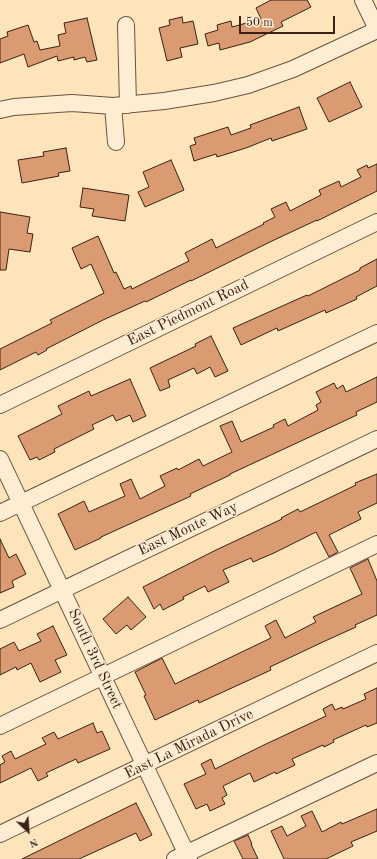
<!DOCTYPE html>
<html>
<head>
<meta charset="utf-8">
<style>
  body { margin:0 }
  #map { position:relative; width:377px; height:859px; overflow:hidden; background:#fee4ba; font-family:"Old Standard TT",serif }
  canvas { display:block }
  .north { position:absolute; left:8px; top:811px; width:40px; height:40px; -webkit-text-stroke:3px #feedd2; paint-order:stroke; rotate:155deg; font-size:11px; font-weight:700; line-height:16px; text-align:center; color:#3c2013 }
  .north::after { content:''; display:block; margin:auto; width:14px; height:18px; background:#3c2013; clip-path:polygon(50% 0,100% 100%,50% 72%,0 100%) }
  .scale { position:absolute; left:239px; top:16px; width:96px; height:18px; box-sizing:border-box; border:2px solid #3c2013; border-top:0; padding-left:5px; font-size:12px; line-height:14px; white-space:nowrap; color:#3c2013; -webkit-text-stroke:3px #feedd2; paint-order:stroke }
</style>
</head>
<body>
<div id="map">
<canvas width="377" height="859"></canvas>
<div class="north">N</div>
<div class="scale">50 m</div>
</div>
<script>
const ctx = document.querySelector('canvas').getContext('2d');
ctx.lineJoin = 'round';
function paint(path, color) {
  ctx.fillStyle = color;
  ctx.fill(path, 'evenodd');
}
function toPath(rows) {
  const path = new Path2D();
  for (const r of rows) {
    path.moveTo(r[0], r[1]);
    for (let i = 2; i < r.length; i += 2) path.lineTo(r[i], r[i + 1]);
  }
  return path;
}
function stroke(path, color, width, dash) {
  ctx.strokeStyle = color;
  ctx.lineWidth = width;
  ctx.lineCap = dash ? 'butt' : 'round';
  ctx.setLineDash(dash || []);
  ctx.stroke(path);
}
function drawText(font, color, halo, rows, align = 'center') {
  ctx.font = font + ' "Old Standard TT",serif';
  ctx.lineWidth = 3;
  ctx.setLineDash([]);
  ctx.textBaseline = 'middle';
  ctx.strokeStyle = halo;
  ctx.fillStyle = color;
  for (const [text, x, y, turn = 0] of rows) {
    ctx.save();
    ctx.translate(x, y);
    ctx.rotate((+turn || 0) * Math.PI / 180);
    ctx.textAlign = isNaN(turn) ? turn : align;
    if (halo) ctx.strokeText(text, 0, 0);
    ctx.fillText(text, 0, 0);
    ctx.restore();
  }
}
const building = toPath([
  [271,0,307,0,311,7,281,22,283,26,250,42,220,50,219,43,208,46,205,34,218,30,217,25,231,21,232,27,261,19,256,8,271,0],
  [182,17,183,23,193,21,198,44,180,48,182,57,167,61,159,28,170,25,169,20,182,17],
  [87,18,97,60,87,62,85,57,74,60,74,57,58,61,57,56,28,67,24,54,0,63,0,39,8,36,7,32,28,25,34,42,37,41,40,50,60,46,58,35,66,33,64,23,87,18],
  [350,82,362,107,329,122,317,98,350,82],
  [299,107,307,129,272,141,271,138,246,148,217,157,216,154,194,161,190,146,196,144,194,138,228,127,231,135,251,128,250,125,299,107],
  [66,148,70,171,58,173,59,176,22,183,18,160,44,156,43,152,66,148],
  [171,160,184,190,145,207,138,192,149,187,143,172,171,160],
  [377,164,377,191,317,221,317,220,272,241,191,281,191,280,146,302,145,301,103,320,46,349,47,350,38,355,36,352,0,370,0,349,52,323,50,320,104,293,91,264,81,269,72,248,98,236,114,273,116,272,124,289,131,286,132,289,189,261,185,253,212,239,216,248,264,224,263,223,275,217,271,209,286,202,290,211,321,195,319,190,339,181,341,187,361,177,357,170,367,165,368,168,377,164],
  [83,188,129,195,125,221,92,216,94,209,80,207,83,188],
  [0,212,30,217,27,233,33,234,30,252,9,249,6,270,0,270,0,212],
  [377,259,377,286,356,297,357,299,326,313,325,310,278,331,277,328,241,345,233,328,307,295,308,296,360,270,360,268,377,259],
  [211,336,228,371,215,377,210,367,197,374,194,368,168,380,170,387,160,391,150,368,196,346,195,344,211,336],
  [377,377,377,402,356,412,357,415,230,474,230,475,190,494,191,496,101,537,101,538,75,550,58,514,84,501,89,512,125,496,120,484,131,479,140,499,165,486,160,476,177,468,178,470,199,459,203,466,232,452,220,426,232,421,241,442,274,427,273,425,285,419,288,426,318,410,316,405,321,402,316,392,334,383,337,389,343,385,346,392,377,377],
  [130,379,146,416,133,422,130,415,116,421,113,415,92,425,94,429,54,449,55,452,39,460,37,457,30,460,18,436,62,414,58,406,89,391,91,396,130,379],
  [377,474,377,503,358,512,361,519,329,535,338,552,329,557,316,532,274,553,253,562,251,558,223,570,229,582,208,592,205,586,183,597,184,599,163,610,160,604,154,609,143,587,214,551,282,519,281,518,298,509,300,512,356,485,355,483,377,474],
  [0,539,9,558,16,554,26,574,12,581,14,587,0,593,0,539],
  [368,559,377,581,377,615,355,625,356,627,325,641,270,667,271,670,199,703,198,700,155,720,144,696,146,695,135,672,162,658,175,684,271,638,265,626,276,620,285,638,316,622,313,617,362,594,350,568,368,559],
  [128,597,146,617,131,630,127,625,116,634,103,619,128,597],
  [53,626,67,655,55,660,61,672,40,682,31,663,17,670,16,667,0,675,0,649,14,642,19,651,41,641,37,634,53,626],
  [377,688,377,723,367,727,366,725,333,740,334,742,324,747,323,745,292,759,295,765,276,774,275,772,254,782,250,773,223,786,227,795,222,798,225,804,210,811,207,804,196,809,184,784,206,774,201,764,211,759,215,769,266,744,326,716,323,709,332,704,335,710,342,707,343,709,366,699,364,694,377,688],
  [93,723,97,733,102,731,110,749,78,763,76,759,46,773,48,776,38,781,31,768,0,783,0,765,5,762,2,756,11,751,15,759,46,744,42,738,54,732,58,739,93,723],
  [136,803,152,835,140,841,136,833,79,859,22,859,136,803],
  [377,809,377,831,351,842,353,846,326,859,284,859,271,831,282,826,287,836,306,826,301,816,312,811,322,832,341,822,342,824,377,809],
  [248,835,252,844,251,844,258,859,243,859,234,841,248,835]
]);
paint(building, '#da9b72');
stroke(building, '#3c2013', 1);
const minor = toPath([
  [363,0,377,29],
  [126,25,128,105],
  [113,106,116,142],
  [0,110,14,107,72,103,113,106,164,101,214,93,248,85,293,69,377,30],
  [0,405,377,222],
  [0,459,189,859],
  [0,513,377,333],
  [0,620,377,439],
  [0,726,377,544],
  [0,834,377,653],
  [175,859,377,763]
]);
stroke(minor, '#6c513d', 18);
stroke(minor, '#feedd2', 16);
drawText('15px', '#3c2013', '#feedd2', [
  ["East Piedmont Road",188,313,-26],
  ["East Monte Way",188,529,-25],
  ["South 3rd Street",95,659,65],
  ["East La Mirada Drive",189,744,-26]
]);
</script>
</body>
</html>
